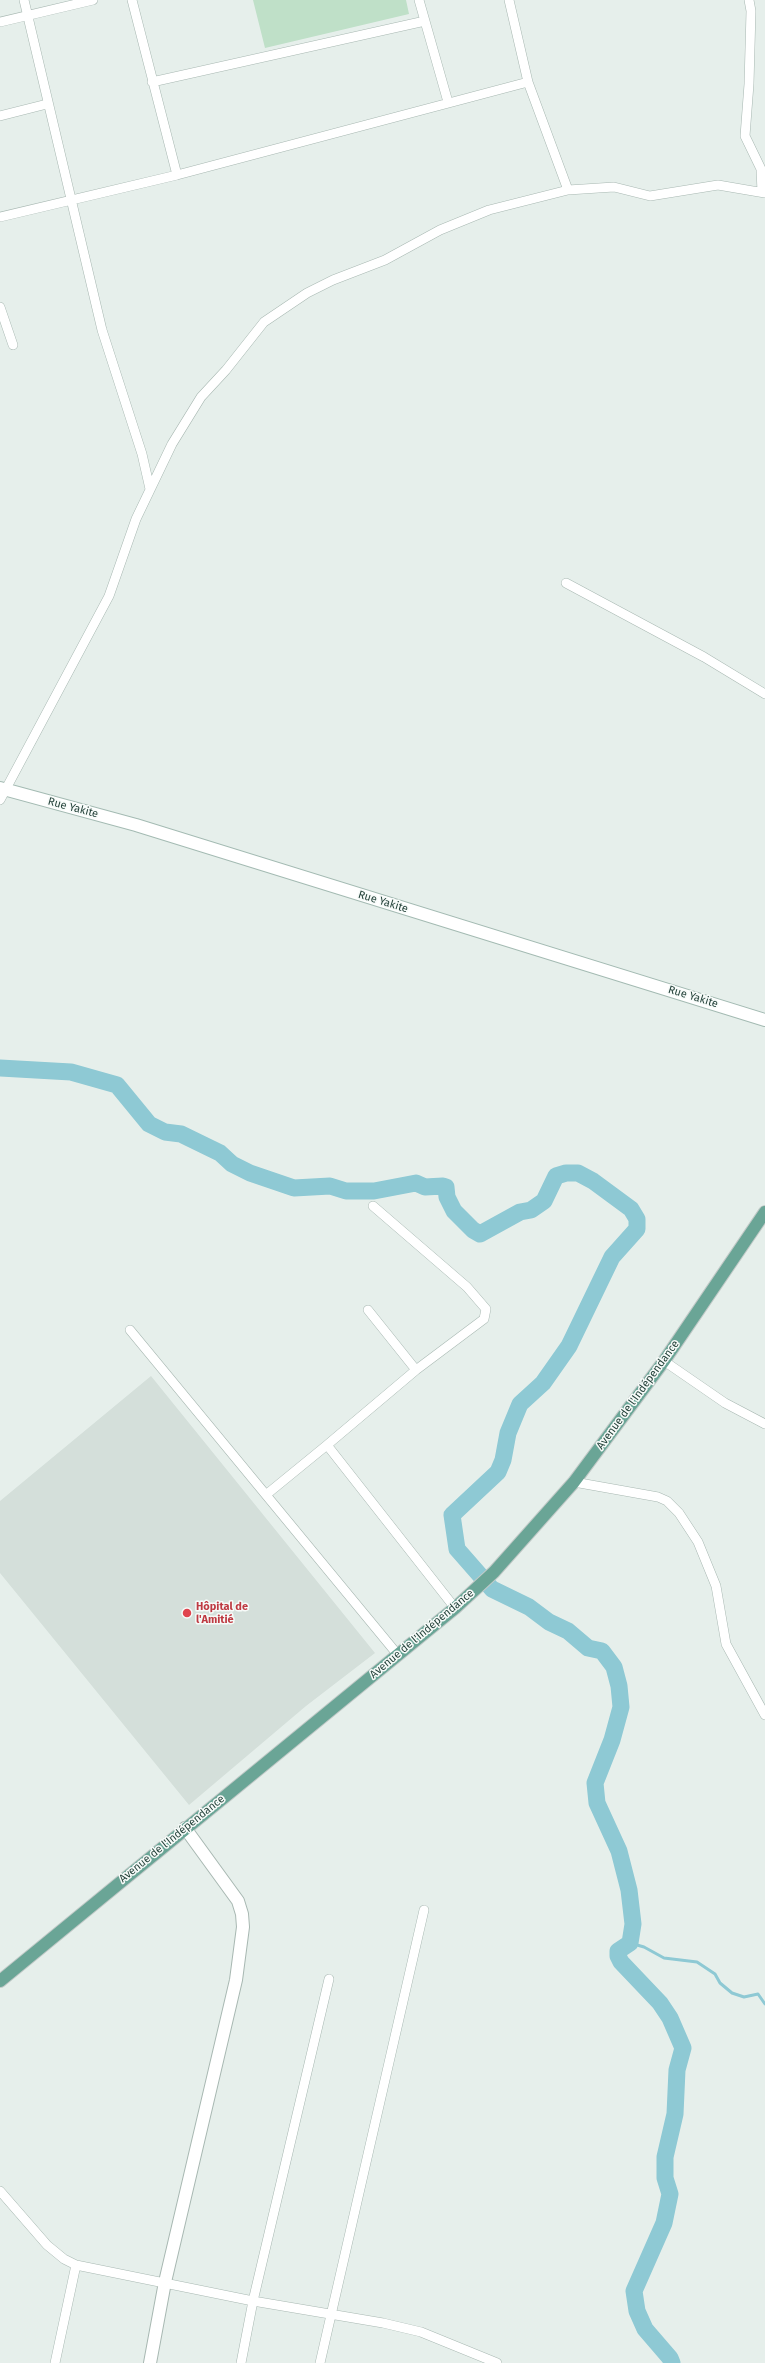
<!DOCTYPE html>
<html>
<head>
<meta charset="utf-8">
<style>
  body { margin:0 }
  canvas { display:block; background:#e6efeb }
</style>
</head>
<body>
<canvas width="765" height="2363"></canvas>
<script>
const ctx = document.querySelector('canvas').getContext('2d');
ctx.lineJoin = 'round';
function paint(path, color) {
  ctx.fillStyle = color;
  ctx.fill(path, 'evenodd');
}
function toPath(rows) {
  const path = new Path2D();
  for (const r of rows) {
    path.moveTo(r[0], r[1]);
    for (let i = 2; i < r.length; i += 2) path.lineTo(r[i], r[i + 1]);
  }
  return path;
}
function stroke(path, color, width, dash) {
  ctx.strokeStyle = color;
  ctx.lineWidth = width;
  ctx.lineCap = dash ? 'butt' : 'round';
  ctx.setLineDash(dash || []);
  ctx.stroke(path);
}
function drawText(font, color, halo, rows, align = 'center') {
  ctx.font = font + ' "Fira Sans",sans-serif';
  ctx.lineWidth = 3;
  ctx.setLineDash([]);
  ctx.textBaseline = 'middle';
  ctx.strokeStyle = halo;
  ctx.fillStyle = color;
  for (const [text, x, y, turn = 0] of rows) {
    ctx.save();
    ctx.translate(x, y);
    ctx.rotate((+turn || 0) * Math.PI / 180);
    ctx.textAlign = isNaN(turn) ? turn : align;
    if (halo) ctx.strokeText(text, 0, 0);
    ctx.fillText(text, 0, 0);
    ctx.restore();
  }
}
paint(toPath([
  [151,1376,375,1653,306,1706,189,1805,0,1573,0,1501]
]), '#d4dfda');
paint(toPath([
  [253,0,406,0,409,14,265,48]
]), '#bfe0c8');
stroke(toPath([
  [630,1943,644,1947,664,1958,697,1962,715,1974,720,1983,732,1993,744,1997,758,1994,765,2004]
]), '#8ec9d4', 3);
stroke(toPath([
  [0,1068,71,1072,117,1085,149,1124,165,1132,181,1134,220,1153,232,1164,250,1173,294,1188,330,1186,346,1191,374,1191,416,1183,425,1187,443,1186,446,1187,447,1197,454,1211,473,1230,480,1234,520,1212,531,1210,544,1201,556,1176,566,1173,578,1173,593,1181,631,1209,637,1219,637,1229,612,1257,569,1346,543,1383,520,1404,508,1433,503,1460,498,1472,452,1515,457,1549,492,1589,529,1607,549,1622,568,1631,588,1648,602,1651,614,1667,619,1686,621,1707,612,1740,595,1783,597,1803,619,1851,629,1890,633,1924,630,1943,618,1951,618,1956,621,1962,660,2003,670,2018,683,2048,677,2070,675,2114,665,2157,665,2178,670,2194,664,2223,634,2291,637,2311,645,2329,670,2358,672,2363]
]), '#8ec9d4', 17);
const minor = toPath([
  [24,0,102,330,142,454,150,489],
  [132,0,177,175],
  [419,0,448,102],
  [509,0,528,82,568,190],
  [749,0,751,11,749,84,745,136,761,169,762,192],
  [0,22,93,0],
  [152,82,425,21],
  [0,116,47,104],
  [0,217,177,175,528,82],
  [0,307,13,345],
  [566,583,704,657,765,694],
  [0,800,109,596,136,519,172,444,201,397,226,370,264,322,307,293,333,280,385,260,440,230,489,210,568,190,614,187,650,196,718,185,765,193],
  [373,1206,467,1287,486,1309,484,1319,416,1370,327,1445,455,1608],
  [368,1310,416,1370],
  [130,1330,398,1655],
  [664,1361,725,1403,765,1424],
  [574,1482,658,1497,667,1501,679,1513,698,1542,716,1586,726,1644,765,1715],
  [267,1494,327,1445],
  [0,2191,47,2245,64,2259,76,2265,253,2301,383,2323,421,2332,497,2363],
  [55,2363,76,2265],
  [241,2363,253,2301,329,1979],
  [320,2363,424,1910]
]);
const tertiary = toPath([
  [150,2363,165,2282,236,1980,243,1927,242,1914,238,1901,185,1828]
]);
const secondary = toPath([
  [0,788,136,825,765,1020]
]);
const primary = toPath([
  [0,1981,455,1608,494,1572,574,1482,664,1361,765,1212]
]);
stroke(minor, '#a8b8b2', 10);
stroke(tertiary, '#a8b8b2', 14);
stroke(secondary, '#a4bbb3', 14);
stroke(primary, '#c2cac8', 14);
stroke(minor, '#fff', 9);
stroke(tertiary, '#fff', 12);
stroke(secondary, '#fff', 12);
stroke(primary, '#6aa596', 12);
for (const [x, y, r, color] of [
  [187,1613,5,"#e0444e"]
]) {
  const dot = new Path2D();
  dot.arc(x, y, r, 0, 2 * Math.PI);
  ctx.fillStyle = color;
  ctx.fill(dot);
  stroke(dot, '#f7fbf9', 1.5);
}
drawText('11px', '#24423a', '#f7fbf9', [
  ["Rue Yakite",73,808,15],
  ["Rue Yakite",383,902,17],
  ["Rue Yakite",693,997,17],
  ["Avenue de l'Indépendance",638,1395,-54],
  ["Avenue de l'Indépendance",422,1634,-40],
  ["Avenue de l'Indépendance",172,1839,-39]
]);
drawText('bold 11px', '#be3a42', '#f7fbf9', [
  ["Hôpital de",196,1607],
  ["l'Amitié",196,1620]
], 'left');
</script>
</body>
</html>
